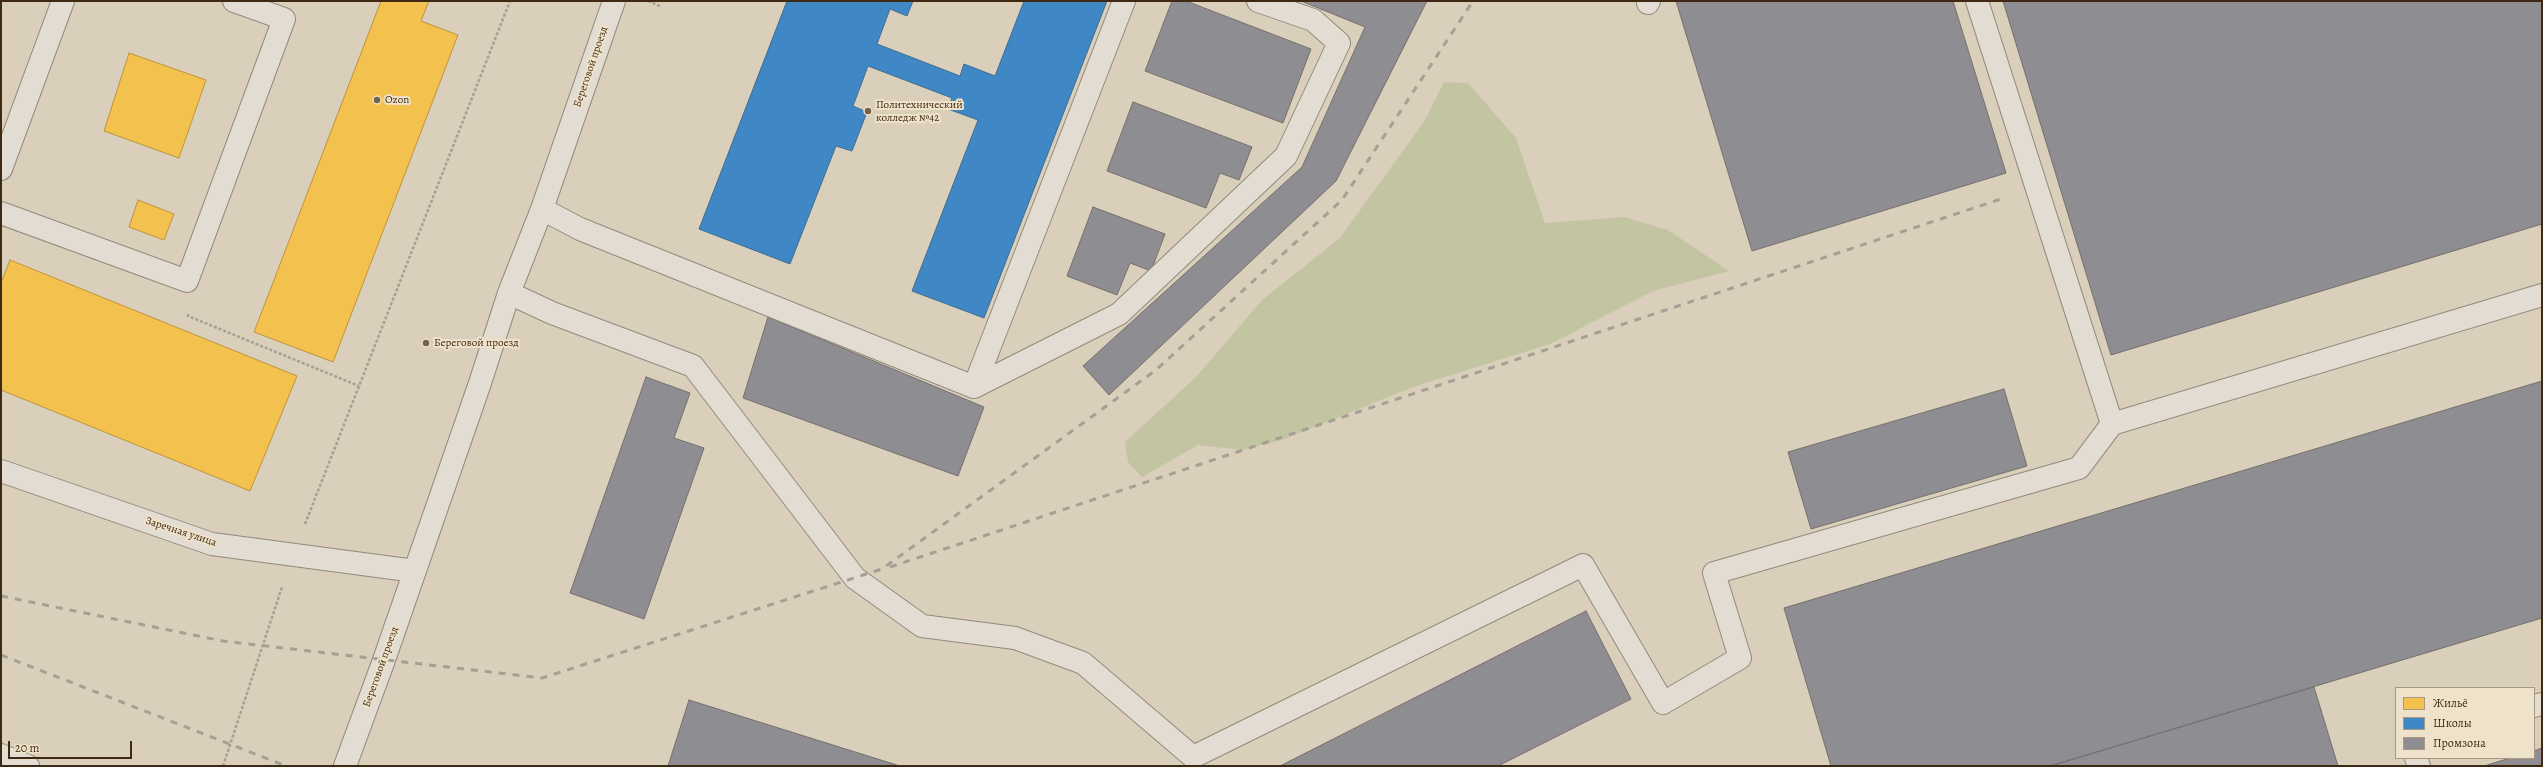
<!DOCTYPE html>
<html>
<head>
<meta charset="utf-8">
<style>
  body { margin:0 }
  #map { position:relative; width:2543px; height:767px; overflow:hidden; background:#d9cfbb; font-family:Alegreya,serif }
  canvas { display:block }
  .frame { position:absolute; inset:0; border:2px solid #402912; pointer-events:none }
  .legend { position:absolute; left:2395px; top:687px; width:140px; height:72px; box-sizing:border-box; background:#efe2ca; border:1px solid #a99880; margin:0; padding:5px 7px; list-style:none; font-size:12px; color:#402912 }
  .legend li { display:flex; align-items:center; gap:8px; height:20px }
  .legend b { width:20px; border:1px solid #a99880 }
  .scale { position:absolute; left:8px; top:741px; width:124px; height:18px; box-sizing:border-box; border:2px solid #402912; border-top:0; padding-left:5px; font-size:12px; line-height:14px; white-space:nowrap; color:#402912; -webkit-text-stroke:3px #efe2ca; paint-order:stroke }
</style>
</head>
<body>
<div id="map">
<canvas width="2543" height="767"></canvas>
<div class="frame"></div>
<ul class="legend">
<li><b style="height:11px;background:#f2c14e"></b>Жильё</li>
<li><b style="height:11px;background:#3f88c5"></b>Школы</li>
<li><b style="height:11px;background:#8d8d92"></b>Промзона</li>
</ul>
<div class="scale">20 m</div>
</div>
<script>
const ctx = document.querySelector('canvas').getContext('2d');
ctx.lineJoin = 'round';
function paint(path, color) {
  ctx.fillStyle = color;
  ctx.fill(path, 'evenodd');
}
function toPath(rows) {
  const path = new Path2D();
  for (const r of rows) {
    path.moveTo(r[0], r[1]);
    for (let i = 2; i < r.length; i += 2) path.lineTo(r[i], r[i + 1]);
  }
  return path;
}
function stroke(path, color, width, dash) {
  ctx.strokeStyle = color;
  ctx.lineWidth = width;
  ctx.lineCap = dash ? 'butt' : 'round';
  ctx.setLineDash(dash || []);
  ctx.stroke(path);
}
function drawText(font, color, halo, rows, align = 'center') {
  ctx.font = font + ' Alegreya,serif';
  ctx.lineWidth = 4;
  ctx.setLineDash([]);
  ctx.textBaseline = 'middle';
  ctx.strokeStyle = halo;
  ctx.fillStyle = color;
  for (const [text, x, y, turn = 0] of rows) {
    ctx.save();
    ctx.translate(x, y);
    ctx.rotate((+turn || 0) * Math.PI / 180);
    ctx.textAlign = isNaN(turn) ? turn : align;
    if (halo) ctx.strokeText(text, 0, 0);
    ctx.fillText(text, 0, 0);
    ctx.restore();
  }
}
paint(toPath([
  [1444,82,1468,83,1516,138,1545,223,1624,217,1668,230,1729,271,1653,291,1550,344,1413,387,1282,440,1242,450,1198,445,1142,477,1128,462,1125,442,1196,377,1262,300,1340,238,1425,120]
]), '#c3c5a2');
const homes = toPath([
  [381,1,429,1,421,21,458,35,333,362,254,332,381,1],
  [129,53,206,80,179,158,104,131,129,53],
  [138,200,174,214,164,240,129,227,138,200],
  [10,260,297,376,250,491,1,390,1,283,10,260]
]);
paint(homes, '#f2c14e');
stroke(homes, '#bd933c', 1);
const schools = toPath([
  [787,1,913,1,907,16,890,9,877,44,960,76,964,64,995,76,1024,1,1107,1,984,318,912,291,978,120,948,109,952,98,868,66,853,106,867,112,852,151,836,146,790,264,699,229,787,1]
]);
paint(schools, '#3f88c5');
stroke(schools, '#3f6c8f', 1);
const industry = toPath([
  [1172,1,1186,1,1311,49,1283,123,1145,71,1172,1],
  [1301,1,1427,1,1336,181,1109,395,1083,366,1302,167,1365,27,1301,1],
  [1676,1,1953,1,2006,173,1752,251,1676,1],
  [2003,1,2542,1,2542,224,2111,355,2003,1],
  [1133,102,1252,147,1239,180,1220,173,1206,208,1107,171,1133,102],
  [1093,207,1165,234,1151,271,1130,263,1117,295,1067,276,1093,207],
  [768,317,984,407,958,476,743,398,768,317],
  [646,377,690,393,674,438,704,448,644,619,570,593,646,377],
  [2542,381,2542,618,2050,766,1831,766,1784,608,2542,381],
  [2004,389,2027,466,1811,529,1788,452,2004,389],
  [1586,611,1631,699,1498,766,1280,766,1586,611],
  [2314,687,2338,766,2050,766,2314,687],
  [689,700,900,766,668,766,689,700],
  [2542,748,2542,766,2484,766,2510,758,2534,758,2534,751,2542,748]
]);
paint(industry, '#8d8d92');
stroke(industry, '#766f6c', 1);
const minor = toPath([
  [1977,1,2112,424,2542,295],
  [1648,3,1649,1],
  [1,169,63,1],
  [542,209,580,229,974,387,1119,314,1286,156,1339,43,1313,20,1258,1],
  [1,213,187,281,284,19,234,1],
  [509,293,552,313,693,366,855,578,922,626,1015,638,1083,663,1193,757,1583,565,1663,703,1740,658,1714,573,2079,468,2112,424],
  [974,387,1124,1],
  [1,471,212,544,415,571],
  [2534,706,2542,704],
  [1,755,28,766],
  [2416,758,2419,766],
  [345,766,384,660,480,383,509,293,542,209,614,1]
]);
stroke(minor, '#938a7c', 24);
stroke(toPath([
  [648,1,662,7],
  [188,314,188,316,359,386],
  [305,524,510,1],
  [223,766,282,587]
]), '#a59f94', 2.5, [3, 2]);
stroke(minor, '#e2dcd2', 22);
stroke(toPath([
  [890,567,2001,199],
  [1,596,223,641,542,678,882,569,1156,370,1342,200,1473,1],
  [1,655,286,766]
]), '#a59f94', 3, [7, 7]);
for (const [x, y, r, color] of [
  [377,100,4,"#76634d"],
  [868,111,4,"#76634d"],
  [426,343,4,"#76634d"]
]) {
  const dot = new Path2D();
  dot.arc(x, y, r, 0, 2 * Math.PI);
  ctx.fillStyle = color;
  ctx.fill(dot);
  stroke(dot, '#efe2ca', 1.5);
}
drawText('11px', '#402912', '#efe2ca', [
  ["Береговой проезд",591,67,-71],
  ["Заречная улица",181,532,18],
  ["Береговой проезд",381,667,-70]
]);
drawText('11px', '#402912', '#efe2ca', [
  ["Ozon",385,100],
  ["Политехнический",876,105],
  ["колледж №42",876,118],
  ["Береговой проезд",434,343]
], 'left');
</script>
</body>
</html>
